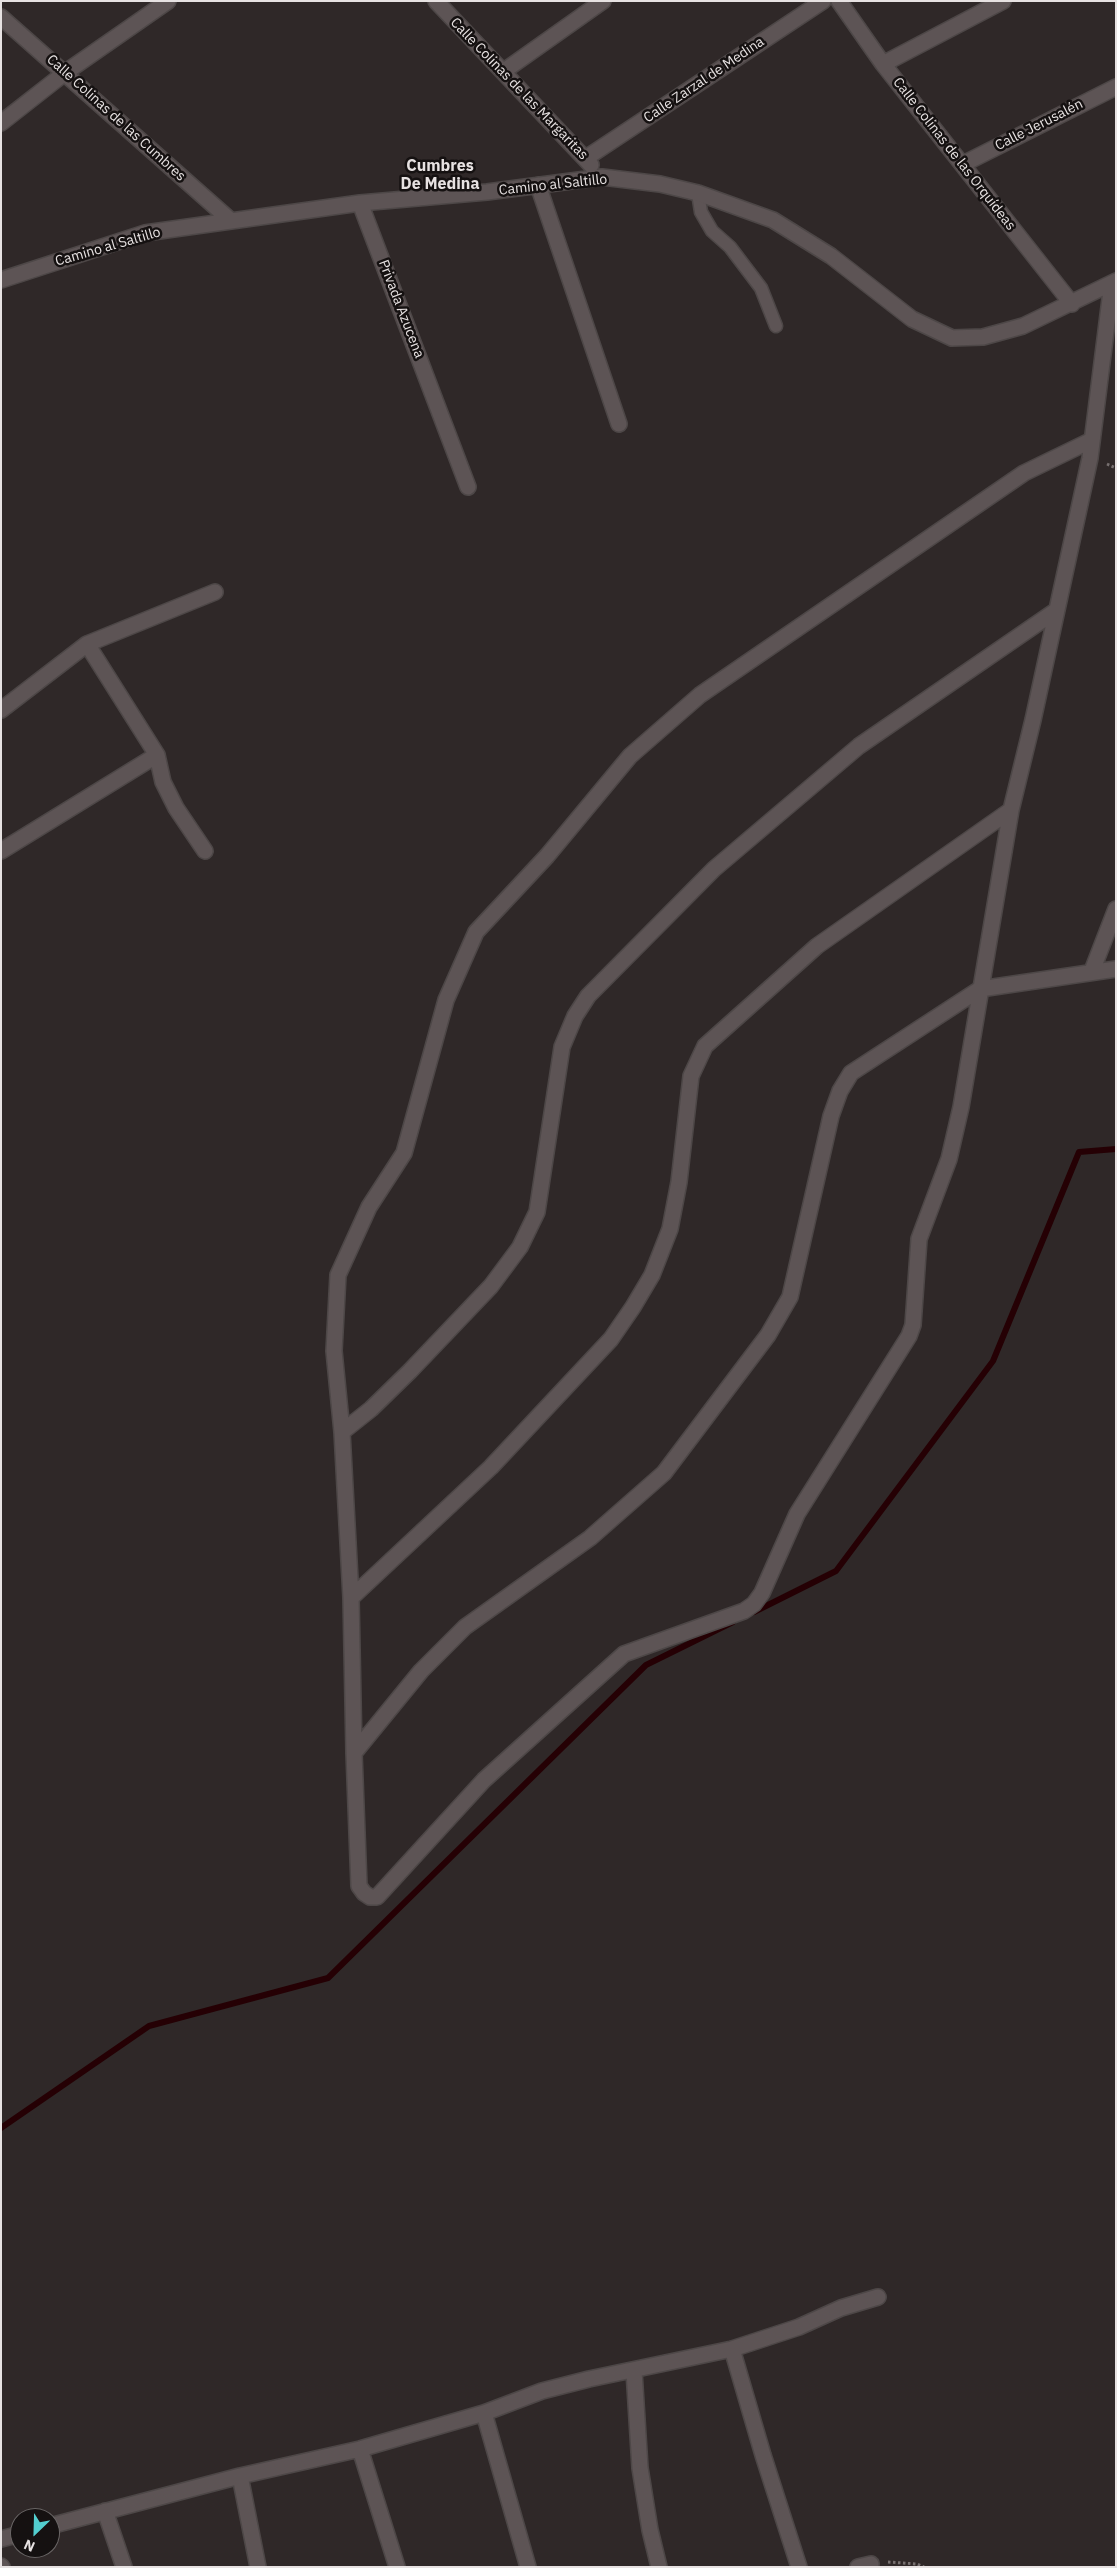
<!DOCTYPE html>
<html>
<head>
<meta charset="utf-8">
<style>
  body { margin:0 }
  #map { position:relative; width:1117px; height:2568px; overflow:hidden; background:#2f2828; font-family:"IBM Plex Sans",sans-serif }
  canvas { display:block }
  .frame { position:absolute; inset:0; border:2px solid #e7e2e2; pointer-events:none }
  .north { position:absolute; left:10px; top:2508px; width:50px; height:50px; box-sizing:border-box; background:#151111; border:1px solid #696565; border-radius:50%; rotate:204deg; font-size:14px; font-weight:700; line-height:20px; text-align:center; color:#e7e2e2 }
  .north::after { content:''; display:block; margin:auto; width:18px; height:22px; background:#52cdce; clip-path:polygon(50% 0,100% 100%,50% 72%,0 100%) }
</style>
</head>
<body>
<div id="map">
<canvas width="1117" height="2568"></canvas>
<div class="frame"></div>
<div class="north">N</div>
</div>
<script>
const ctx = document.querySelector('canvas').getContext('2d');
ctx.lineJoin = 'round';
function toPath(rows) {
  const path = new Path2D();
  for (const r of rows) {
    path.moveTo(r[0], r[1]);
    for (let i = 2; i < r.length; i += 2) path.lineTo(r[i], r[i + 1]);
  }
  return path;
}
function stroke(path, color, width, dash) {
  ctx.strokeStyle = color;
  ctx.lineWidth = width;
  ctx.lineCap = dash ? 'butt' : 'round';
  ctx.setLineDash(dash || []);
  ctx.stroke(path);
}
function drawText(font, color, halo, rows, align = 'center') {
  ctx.font = font + ' "IBM Plex Sans",sans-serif';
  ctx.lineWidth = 5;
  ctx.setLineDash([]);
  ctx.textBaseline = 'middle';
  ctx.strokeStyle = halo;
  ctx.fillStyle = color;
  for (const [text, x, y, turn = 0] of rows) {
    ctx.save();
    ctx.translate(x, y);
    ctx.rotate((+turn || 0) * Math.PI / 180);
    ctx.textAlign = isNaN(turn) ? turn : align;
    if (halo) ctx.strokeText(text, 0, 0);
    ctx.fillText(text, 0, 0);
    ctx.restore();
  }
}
stroke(toPath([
  [754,1612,836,1571,993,1361,1079,1152,1116,1149],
  [1,2128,149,2026,328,1978,646,1665,733,1622]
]), '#250004', 6);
const service = toPath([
  [698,193,701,212,712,231,730,247,761,288,776,326]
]);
const minor = toPath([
  [436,1,591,165],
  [839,1,883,64,1072,304],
  [1,17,229,219],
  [883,64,1003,1],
  [504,71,603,1],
  [1,123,66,72,168,1],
  [586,158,823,1],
  [963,164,1116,87],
  [538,185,619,424],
  [360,203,468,487],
  [1,280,145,233,360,203,487,192,602,177,660,184,698,193,773,220,831,256,912,319,952,338,983,337,1023,326,1116,281],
  [1057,610,859,746,714,869,588,996,575,1016,562,1047,537,1212,520,1247,491,1286,410,1371,371,1409,342,1432,351,1598,354,1753,421,1671,465,1627,590,1538,664,1473,768,1335,790,1297,831,1116,840,1091,851,1073,980,989,1116,969],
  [87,644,157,755,163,782,176,808,205,851],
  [1,710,87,644,215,592],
  [1,851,157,755],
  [1092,971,1116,909],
  [342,1432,334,1351,338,1275,369,1207,404,1153,446,1000,476,932,547,856,630,756,700,695,1024,473,1092,440],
  [351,1598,491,1467,611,1339,633,1307,652,1275,670,1229,679,1182,691,1076,705,1046,817,946,1011,810],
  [354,1753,359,1886,364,1893,370,1897,377,1897,484,1780,624,1654,744,1611,754,1604,762,1593,797,1514,909,1336,913,1325,919,1239,949,1159,961,1107,1011,810,1033,720,1090,458,1112,283],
  [732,2349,763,2455,799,2567],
  [634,2371,640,2468,650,2530,659,2567],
  [484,2413,528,2567],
  [360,2449,397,2567],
  [240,2476,258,2567],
  [105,2511,124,2567],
  [50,2526,240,2476,360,2449,484,2413,542,2391,589,2379,732,2349,799,2327,841,2308,878,2297],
  [1,2539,20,2534],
  [1,2566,2,2567],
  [858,2567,871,2564]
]);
stroke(service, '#4d4747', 15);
stroke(minor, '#4d4747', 18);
stroke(toPath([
  [1107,464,1116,468],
  [888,2562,917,2564,924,2567]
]), '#777070', 3, [2.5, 2.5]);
stroke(service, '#5d5455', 12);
stroke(minor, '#5d5455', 15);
drawText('14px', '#e7e2e2', '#151111', [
  ["Calle Zarzal de Medina",704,80,-34],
  ["Calle Colinas de las Margaritas",519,89,46],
  ["Calle Colinas de las Cumbres",116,118,42],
  ["Calle Jerusalén",1039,125,-27],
  ["Calle Colinas de las Orquídeas",954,154,52],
  ["Camino al Saltillo",553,185,-6],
  ["Camino al Saltillo",108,247,-16],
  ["Privada Azucena",401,309,69]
]);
drawText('bold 16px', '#e7e2e2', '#151111', [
  ["Cumbres",440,166],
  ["De Medina",440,184]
]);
</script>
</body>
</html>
